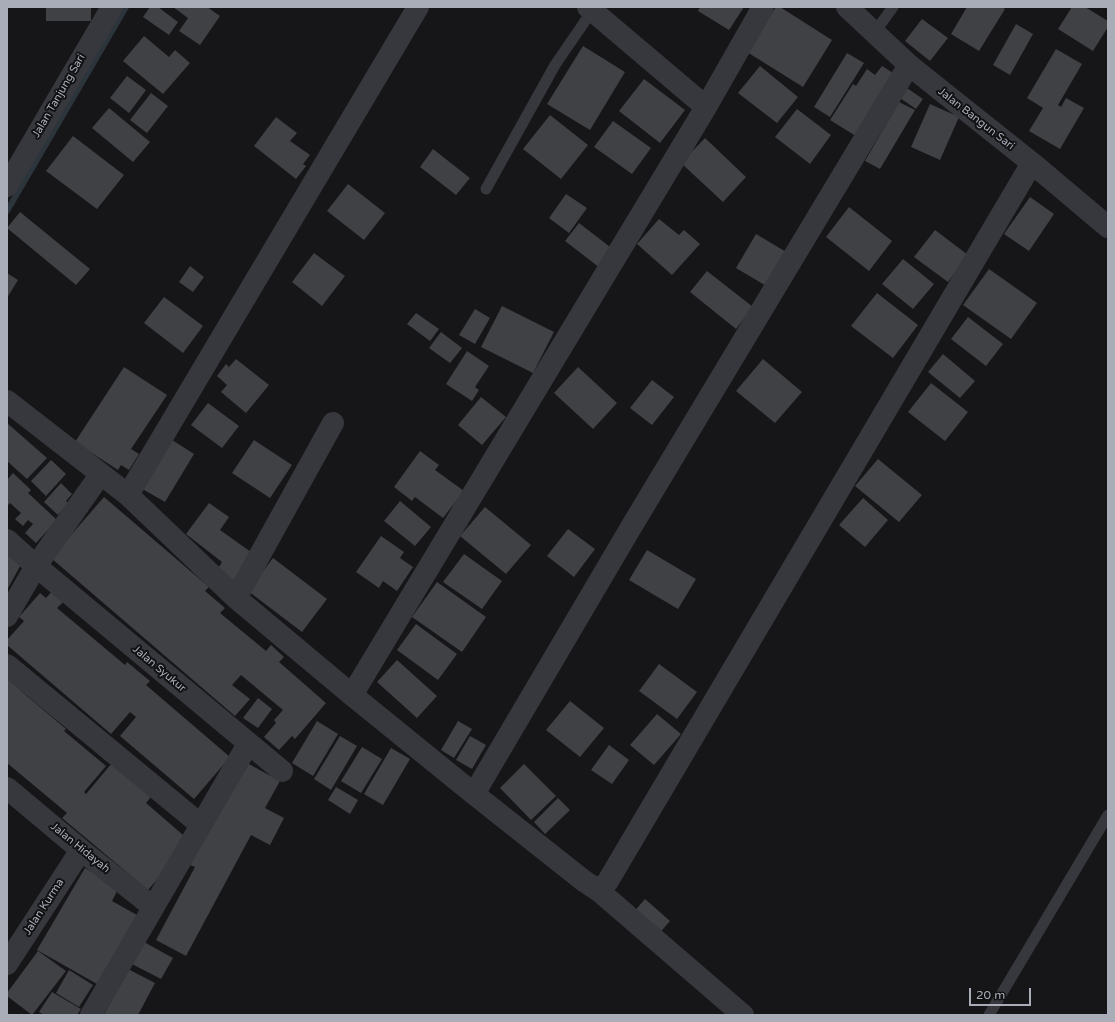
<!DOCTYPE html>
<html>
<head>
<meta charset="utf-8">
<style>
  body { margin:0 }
  #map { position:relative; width:1115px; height:1022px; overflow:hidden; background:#161618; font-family:"Varela Round",sans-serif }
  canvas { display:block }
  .frame { position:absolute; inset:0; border:8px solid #a8adb8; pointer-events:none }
  .scale { position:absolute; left:969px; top:988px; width:62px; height:18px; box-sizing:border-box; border:2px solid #a8adb8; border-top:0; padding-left:5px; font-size:12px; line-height:14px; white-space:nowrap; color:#a8adb8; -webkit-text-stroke:3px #111113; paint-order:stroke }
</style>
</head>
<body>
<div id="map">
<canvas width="1115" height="1022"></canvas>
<div class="frame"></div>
<div class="scale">20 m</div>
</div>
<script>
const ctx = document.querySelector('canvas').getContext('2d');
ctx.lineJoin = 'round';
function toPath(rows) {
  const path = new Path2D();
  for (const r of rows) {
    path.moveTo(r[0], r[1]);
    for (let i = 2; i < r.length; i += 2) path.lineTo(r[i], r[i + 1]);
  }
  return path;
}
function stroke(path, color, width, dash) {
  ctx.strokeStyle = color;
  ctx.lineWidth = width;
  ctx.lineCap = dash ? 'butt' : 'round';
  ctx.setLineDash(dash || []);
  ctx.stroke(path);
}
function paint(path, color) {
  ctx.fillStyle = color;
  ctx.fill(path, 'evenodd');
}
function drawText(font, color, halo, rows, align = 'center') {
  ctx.font = font + ' "Varela Round",sans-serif';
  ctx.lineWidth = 4;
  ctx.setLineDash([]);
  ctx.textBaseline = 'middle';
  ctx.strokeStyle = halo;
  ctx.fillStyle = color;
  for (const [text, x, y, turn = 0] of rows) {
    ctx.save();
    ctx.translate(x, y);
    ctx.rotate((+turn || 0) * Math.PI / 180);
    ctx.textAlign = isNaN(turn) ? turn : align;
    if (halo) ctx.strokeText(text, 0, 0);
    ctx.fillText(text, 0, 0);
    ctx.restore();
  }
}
stroke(toPath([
  [7,211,126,7]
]), '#2c353c', 6);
paint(toPath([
  [46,7,91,7,91,21,46,21],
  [150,7,158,7,178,22,169,35,143,17],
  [173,7,207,7,220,16,200,45,179,31,188,18],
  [700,7,744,7,729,30,698,11],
  [776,7,780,7,832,40,803,87,747,52],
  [967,7,1001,7,1005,9,979,51,951,34],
  [1072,7,1085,7,1108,21,1108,27,1093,51,1058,29],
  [922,19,948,38,930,61,905,41],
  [1016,24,1033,34,1010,75,993,65],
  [144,36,169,57,175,50,190,63,163,94,123,61],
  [583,46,625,72,590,130,547,104],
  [1056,49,1082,64,1058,105,1061,107,1066,98,1084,108,1060,149,1029,131,1043,108,1027,98],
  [847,53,864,63,830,117,814,107],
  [760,66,798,97,777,123,738,93],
  [882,66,898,76,859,138,830,120,853,84,856,86,867,69,875,75],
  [127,76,146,90,129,113,110,98],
  [644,79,685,110,660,143,619,111],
  [907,88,923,99,916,109,900,98],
  [151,93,168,106,147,133,130,120],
  [899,102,915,110,880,169,865,161],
  [930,104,959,117,940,160,911,147],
  [109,108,150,142,133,162,92,128],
  [797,109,831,135,810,164,775,137],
  [550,115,588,145,561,179,523,149],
  [276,117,297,133,290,141,310,155,303,164,306,166,296,179,254,146],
  [613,121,651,148,632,174,594,147],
  [73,136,124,175,97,209,46,171],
  [705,138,746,177,723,202,681,163],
  [433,149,470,178,456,195,420,167],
  [348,184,385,213,364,240,327,211],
  [566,194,587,208,569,233,549,218],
  [1030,197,1054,214,1029,251,1004,234],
  [849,207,892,241,869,271,826,237],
  [20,212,90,269,76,285,7,228],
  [659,219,679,235,684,230,700,244,672,275,637,244],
  [579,223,614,250,600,268,565,241],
  [935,230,968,255,948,282,914,257],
  [756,234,788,253,768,287,736,268],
  [314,253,345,276,322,306,292,282],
  [903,259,934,284,913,309,882,284],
  [190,266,204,277,193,292,179,282],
  [989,269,1037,303,1011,339,963,305],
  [707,271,753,307,736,329,690,292],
  [7,273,18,280,7,298],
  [877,293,918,325,893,358,851,326],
  [164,297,203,326,183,353,144,323],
  [502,306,554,332,533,373,481,347],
  [475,309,490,318,475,344,459,335],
  [416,313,439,329,430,341,407,324],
  [968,317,1003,344,986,366,951,339],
  [441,332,462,348,450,363,429,348],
  [467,351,489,366,475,387,479,390,472,401,446,384],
  [943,354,975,381,960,398,928,372],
  [236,359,269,385,246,413,221,392,227,385,217,376,226,364,229,367],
  [763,359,802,392,775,423,736,391],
  [124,367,167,395,131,449,139,454,129,470,121,465,118,470,75,442],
  [578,367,617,403,593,429,554,393],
  [652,380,674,397,652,425,630,408],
  [931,383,968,412,945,441,908,412],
  [481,397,506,417,482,445,458,425],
  [208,403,239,426,222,448,191,425],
  [7,423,47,458,27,479,7,461],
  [169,438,194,454,165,502,139,487],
  [254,440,292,465,270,498,232,473],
  [420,451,439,465,435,470,464,491,443,518,415,497,412,501,394,487],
  [878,459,922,495,899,522,855,486],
  [51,460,66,474,46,496,31,481],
  [13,473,31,490,28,493,57,520,36,543,25,533,33,524,28,520,23,526,15,519,21,513,10,503,7,506,7,480],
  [61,483,72,494,66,501,68,503,58,515,44,502],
  [104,497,209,587,205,591,225,608,220,613,266,651,271,645,284,657,279,662,326,703,295,739,292,736,279,750,264,737,276,723,274,720,283,710,241,675,232,685,250,699,235,716,51,558],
  [863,498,888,520,865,547,839,525],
  [400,501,431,527,415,546,384,521],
  [209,503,229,517,220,530,258,557,237,585,217,570,222,562,186,534],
  [485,507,531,545,506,574,460,536],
  [568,529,595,549,574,577,547,556],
  [381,536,404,552,400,558,413,567,397,591,383,581,379,588,356,572],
  [7,550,24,559,7,590],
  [647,550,696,579,678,609,629,580],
  [464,554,502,581,482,609,443,582],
  [273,558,327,599,302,632,248,591],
  [437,582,486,617,462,652,412,617],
  [55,588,67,598,57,608,125,665,127,662,150,681,146,685,230,757,194,799,120,736,136,717,130,712,111,734,7,645,7,640,24,621,19,617,40,593,46,598],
  [416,624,457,654,438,680,397,650],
  [397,660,437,696,417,718,377,682],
  [659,664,697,692,677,719,639,691],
  [7,674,21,691,66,729,64,731,106,766,84,792,86,794,112,763,151,797,146,803,190,841,148,890,62,818,67,813,7,763],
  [258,698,272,709,258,728,243,718],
  [570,701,604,728,580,757,546,730],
  [657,714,681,734,654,765,630,745],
  [317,721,338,734,313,776,292,763],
  [458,721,472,729,454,758,441,750],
  [340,736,357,746,331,790,314,779],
  [470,736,486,745,472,769,456,760],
  [609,745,629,760,612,784,591,770],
  [362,747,382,759,361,793,341,781],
  [391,748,410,759,383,805,364,794],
  [245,762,280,781,265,808,284,818,270,845,251,835,186,956,156,940,195,867,190,865],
  [524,764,556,796,531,820,500,788],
  [336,787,358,800,350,814,328,800],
  [558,798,570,810,545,834,534,822],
  [85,868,119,887,112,901,137,915,97,984,37,950],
  [645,899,670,921,657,936,632,914],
  [144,942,173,958,161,979,132,964],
  [38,951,66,971,32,1015,7,996,7,993],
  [128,969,155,983,138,1015,104,1015],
  [69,970,93,985,79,1007,56,993],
  [52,992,81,1009,77,1015,44,1015,39,1012]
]), '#404145');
stroke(toPath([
  [875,32,893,7],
  [486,189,555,65,592,11],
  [989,1015,1108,815]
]), '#37383d', 11);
stroke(toPath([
  [588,7,706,107],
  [847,7,909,65,1032,163,1108,227],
  [7,186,112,7],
  [7,401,128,495,236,598,352,695,474,794,584,881,599,891,608,881,1032,163],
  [128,495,418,7],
  [7,540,36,566,282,771],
  [236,598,333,423],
  [7,616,36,566,100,475],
  [7,665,201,825],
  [352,695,706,107,763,7],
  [7,788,81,850,153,907],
  [474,794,630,529,909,65],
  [599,891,743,1015],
  [7,964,81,850],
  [91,1015,248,744]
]), '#37383d', 22);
drawText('11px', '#a8adb8', '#111113', [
  ["Jalan Tanjung Sari",59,96,-60],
  ["Jalan Bangun Sari",976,119,38],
  ["Jalan Syukur",159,669,40],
  ["Jalan Hidayah",80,848,39],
  ["Jalan Kurma",44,907,-57]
]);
</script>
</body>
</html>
